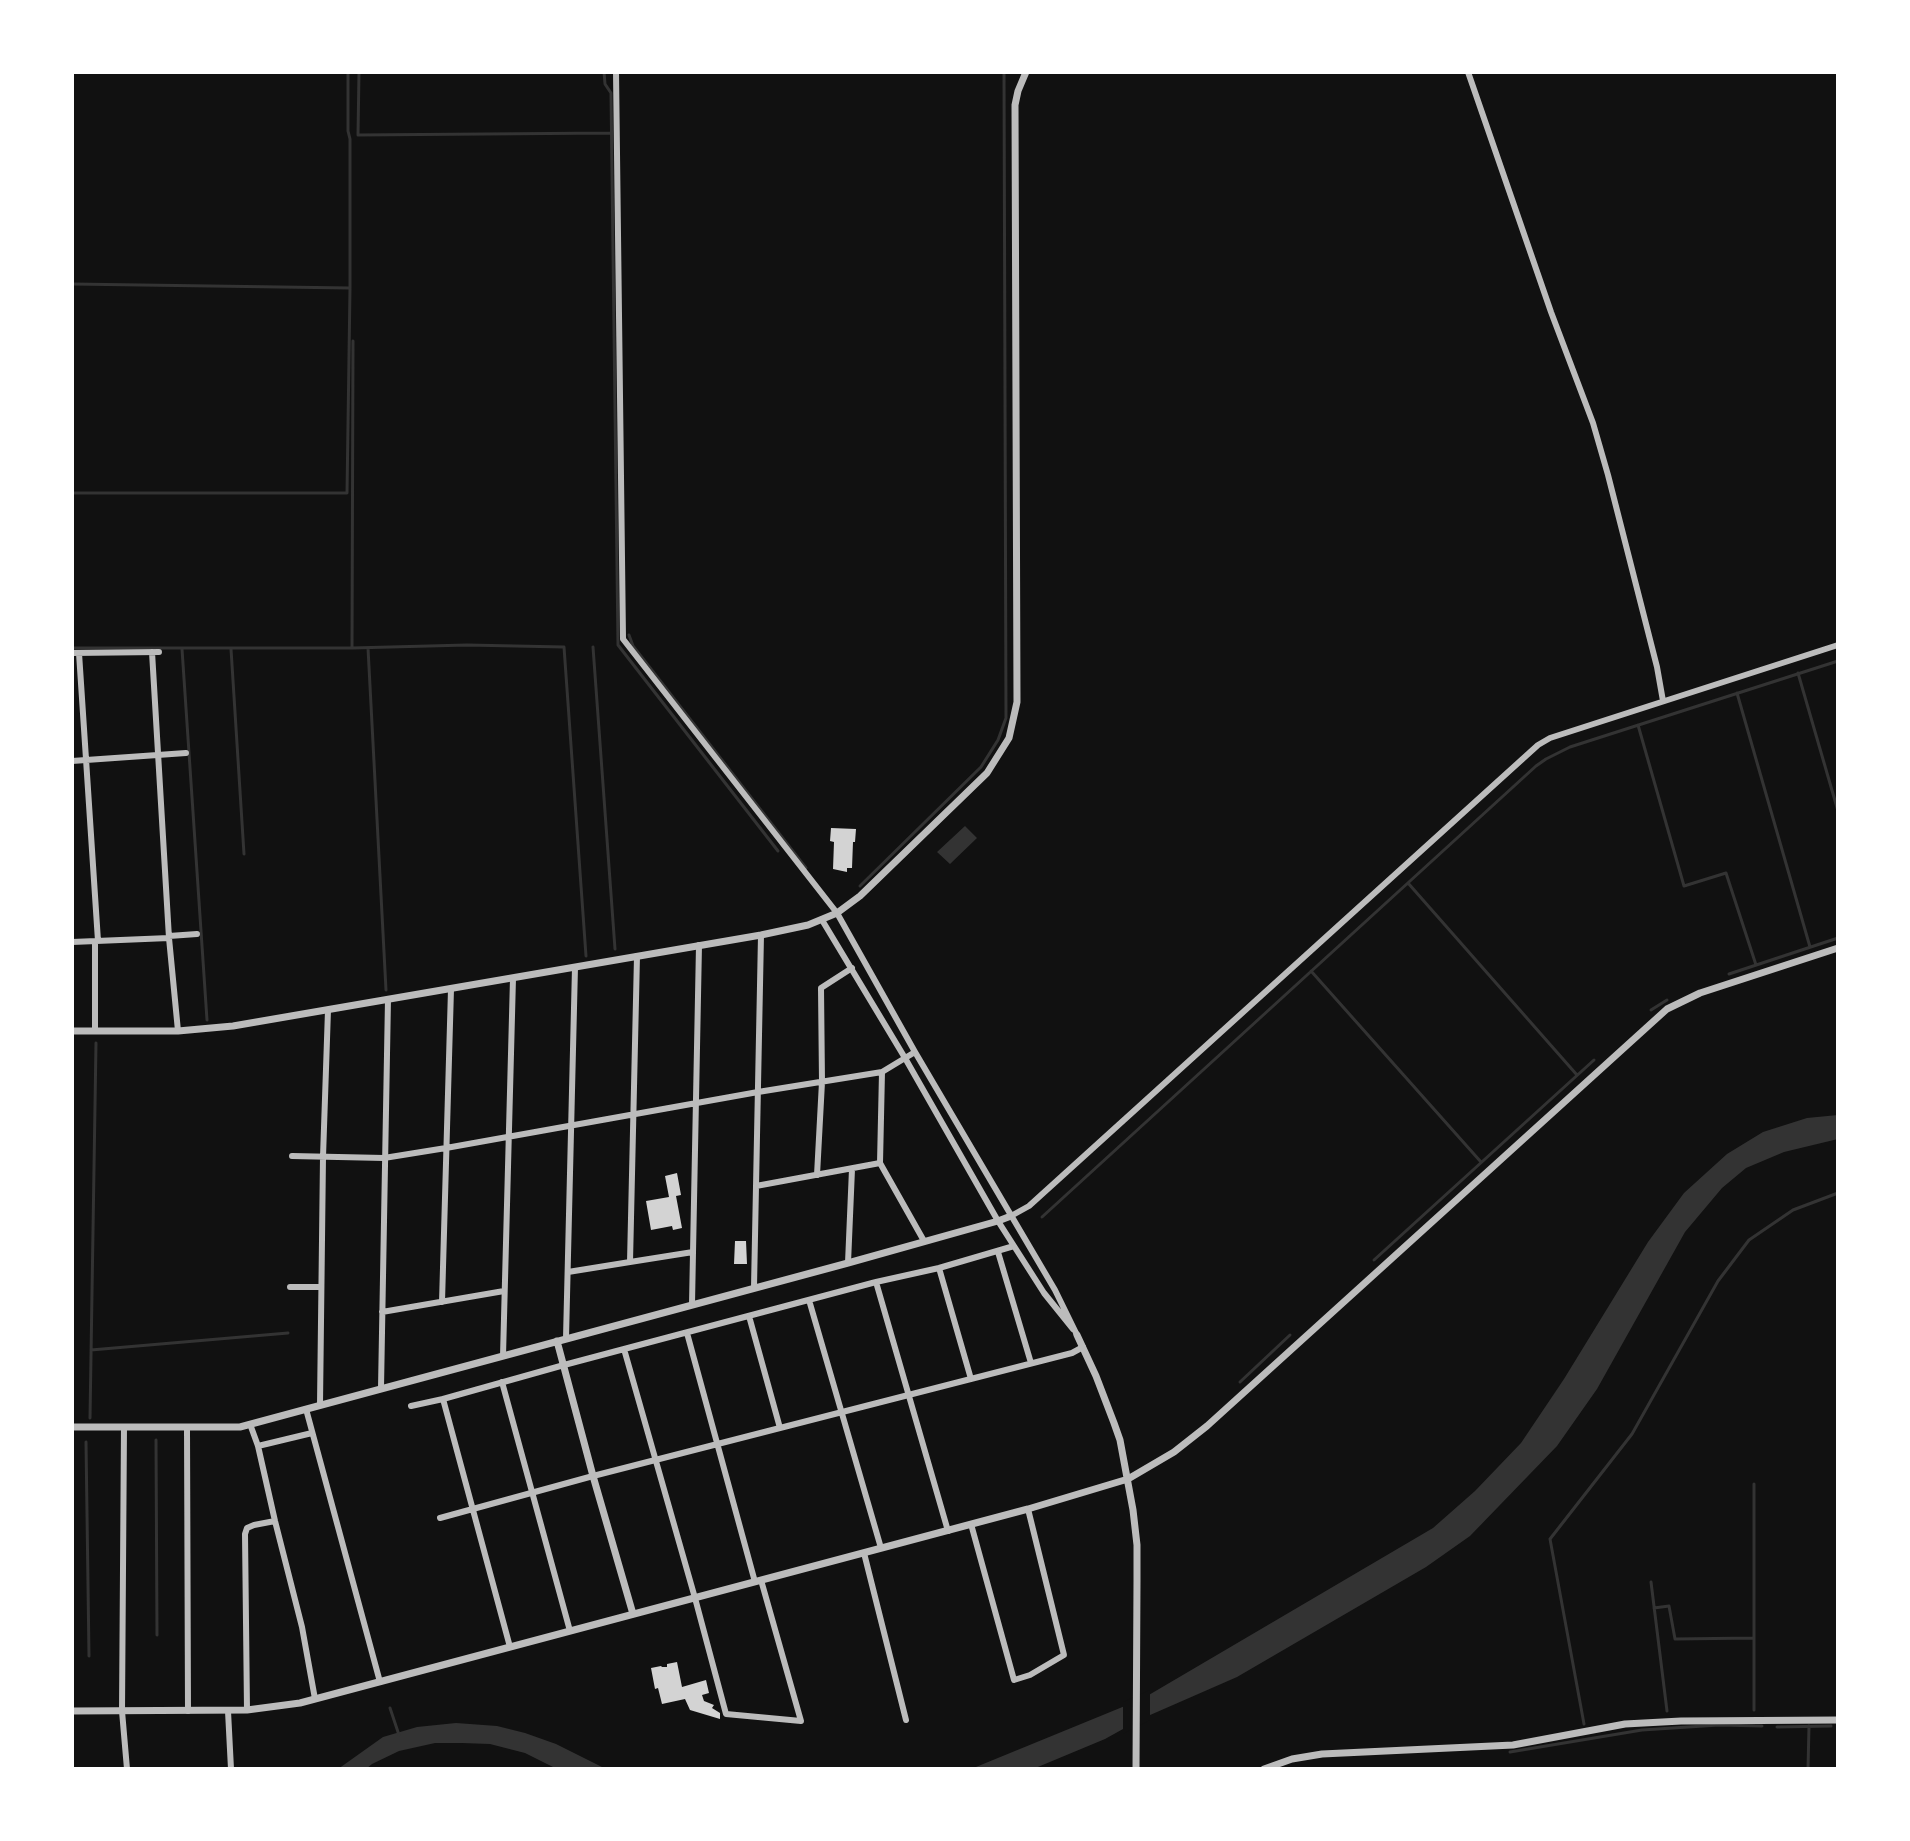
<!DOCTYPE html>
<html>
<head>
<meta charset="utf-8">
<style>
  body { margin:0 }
  #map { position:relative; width:1910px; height:1841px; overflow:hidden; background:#111; font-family:Commissioner,sans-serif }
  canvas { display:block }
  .frame { position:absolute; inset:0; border:74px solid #fff; pointer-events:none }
</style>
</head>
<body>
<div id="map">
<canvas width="1910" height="1841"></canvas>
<div class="frame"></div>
</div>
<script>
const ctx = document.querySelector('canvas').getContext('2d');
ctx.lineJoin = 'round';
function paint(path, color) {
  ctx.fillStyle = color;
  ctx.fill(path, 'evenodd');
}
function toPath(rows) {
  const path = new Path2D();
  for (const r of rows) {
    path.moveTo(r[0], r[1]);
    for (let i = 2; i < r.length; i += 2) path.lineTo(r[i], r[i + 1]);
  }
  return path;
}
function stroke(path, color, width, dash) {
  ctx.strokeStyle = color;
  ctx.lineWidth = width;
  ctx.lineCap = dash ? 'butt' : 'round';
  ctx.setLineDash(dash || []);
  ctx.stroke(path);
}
paint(toPath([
  [965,826,977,838,950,864,937,852],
  [1838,1115,1838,1139,1784,1152,1746,1168,1722,1188,1685,1232,1597,1389,1557,1446,1470,1536,1426,1567,1237,1677,1141,1719,1105,1739,1033,1769,971,1769,1142,1699,1433,1528,1475,1491,1521,1443,1564,1379,1648,1242,1684,1193,1727,1154,1763,1132,1807,1118],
  [456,1723,497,1726,525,1733,556,1744,606,1769,557,1769,525,1753,490,1744,462,1743,435,1743,399,1751,372,1764,366,1769,338,1769,383,1737,417,1727]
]), '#333');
paint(toPath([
  [1150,1690,1150,1720,1123,1734,1123,1702]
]), '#111');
stroke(toPath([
  [348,72,348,131,350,139,350,288],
  [359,72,358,135,611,133],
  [604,72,605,84,611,93,618,645,778,851],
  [72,284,350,288,347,493,72,493],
  [629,635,633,646,806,868],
  [593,647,615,949],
  [72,648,352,648,467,645,564,647,586,956],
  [352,648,353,341],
  [368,648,386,990],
  [182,649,207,1020],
  [231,649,244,854],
  [1798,673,1838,811],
  [1737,693,1810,947],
  [1638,725,1684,886,1726,873,1756,965],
  [1408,883,1577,1075],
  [860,886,981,767,998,740,1006,718,1004,72],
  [1311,971,1481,1162],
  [1729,974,1838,938],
  [1651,1010,1667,1000],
  [1042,1217,1536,766,1546,759,1570,747,1838,661],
  [1374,1260,1594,1060],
  [91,1350,288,1333],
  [1240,1382,1290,1335],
  [90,1418,96,1043],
  [156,1440,157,1635],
  [86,1442,89,1656],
  [1651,1582,1667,1711],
  [1654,1608,1669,1606,1675,1639,1754,1638],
  [390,1708,399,1735],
  [1754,1710,1754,1484],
  [1584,1724,1550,1539,1632,1434,1718,1281,1749,1240,1793,1210,1838,1193],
  [1777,1727,1831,1726],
  [1510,1752,1642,1730,1719,1725,1762,1726],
  [1808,1769,1809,1726]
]), '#333', 3);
paint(toPath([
  [831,828,856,829,855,842,853,842,852,868,847,868,847,872,833,869,834,842,830,841],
  [677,1173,681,1195,676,1196,682,1228,673,1230,672,1226,651,1230,646,1201,669,1197,665,1176],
  [735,1241,746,1241,747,1264,734,1264],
  [677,1662,682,1687,706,1680,709,1693,702,1695,704,1701,714,1705,712,1708,720,1713,720,1719,690,1710,685,1699,662,1704,658,1688,655,1689,651,1668,661,1666,662,1667,667,1667,667,1664]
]), '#d3d3d3');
stroke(toPath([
  [616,72,623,639,837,913,915,1052,1055,1290,1077,1335],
  [1468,72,1551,312,1593,423,1608,475,1657,667,1663,701],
  [152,652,169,938,178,1031],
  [72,653,159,652],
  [79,653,98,941],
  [72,761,186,753],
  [822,920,905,1058,998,1221,1044,1293,1073,1329],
  [169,936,197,934],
  [72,942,169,938],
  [95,1031,95,941],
  [882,1072,880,1163,924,1241],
  [292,1156,384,1158,446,1148,758,1092,882,1072,915,1052],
  [817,1175,822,1082,821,988,852,968],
  [756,1186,880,1163],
  [1011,1216,1029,1206,1538,745,1550,738,1838,645],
  [998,1252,1031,1363],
  [630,1262,693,1252],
  [848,1263,852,1169],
  [939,1268,971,1379],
  [568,1272,630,1262,637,956],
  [876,1282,948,1531],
  [290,1287,321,1287],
  [754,1287,761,935],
  [809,1300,881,1548],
  [442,1302,451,989],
  [692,1304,699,945],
  [382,1312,504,1291],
  [749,1316,780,1428],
  [687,1333,755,1582],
  [566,1338,575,967],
  [624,1349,695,1598,726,1714,801,1721,761,1580],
  [503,1356,513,978],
  [502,1382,570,1631],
  [381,1388,388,999],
  [320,1404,323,1157,328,1010],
  [411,1406,443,1399],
  [306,1409,380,1682],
  [250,1424,258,1446,275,1521,302,1627,315,1699],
  [124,1427,122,1711,127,1769],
  [187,1427,188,1711],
  [258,1446,312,1433],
  [440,1518,593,1476,1072,1353,1083,1347],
  [971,1524,1014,1680,1030,1675,1064,1655,1028,1509],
  [864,1553,906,1720],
  [510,1647,443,1399,564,1365,876,1282,939,1268,1014,1246],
  [247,1710,245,1534,247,1528,254,1525,275,1521],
  [228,1711,231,1769]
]), '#bcbcbc', 6);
stroke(toPath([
  [72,1031,178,1031,233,1026,761,935,808,925,837,913,860,896,987,773,1009,738,1017,702,1015,105,1018,91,1026,72],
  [1077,1335,1096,1376,1114,1423,1120,1440,1133,1510,1137,1545,1137,1581,1136,1769],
  [557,1341,593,1476,633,1614],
  [72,1427,240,1427,848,1263,998,1221,1011,1216],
  [72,1711,247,1710,300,1703,1028,1509,1128,1479,1174,1452,1207,1426,1667,1009,1700,993,1838,948],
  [1264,1769,1292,1759,1322,1754,1513,1745,1625,1724,1681,1721,1838,1720]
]), '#bcbcbc', 7);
</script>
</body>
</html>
